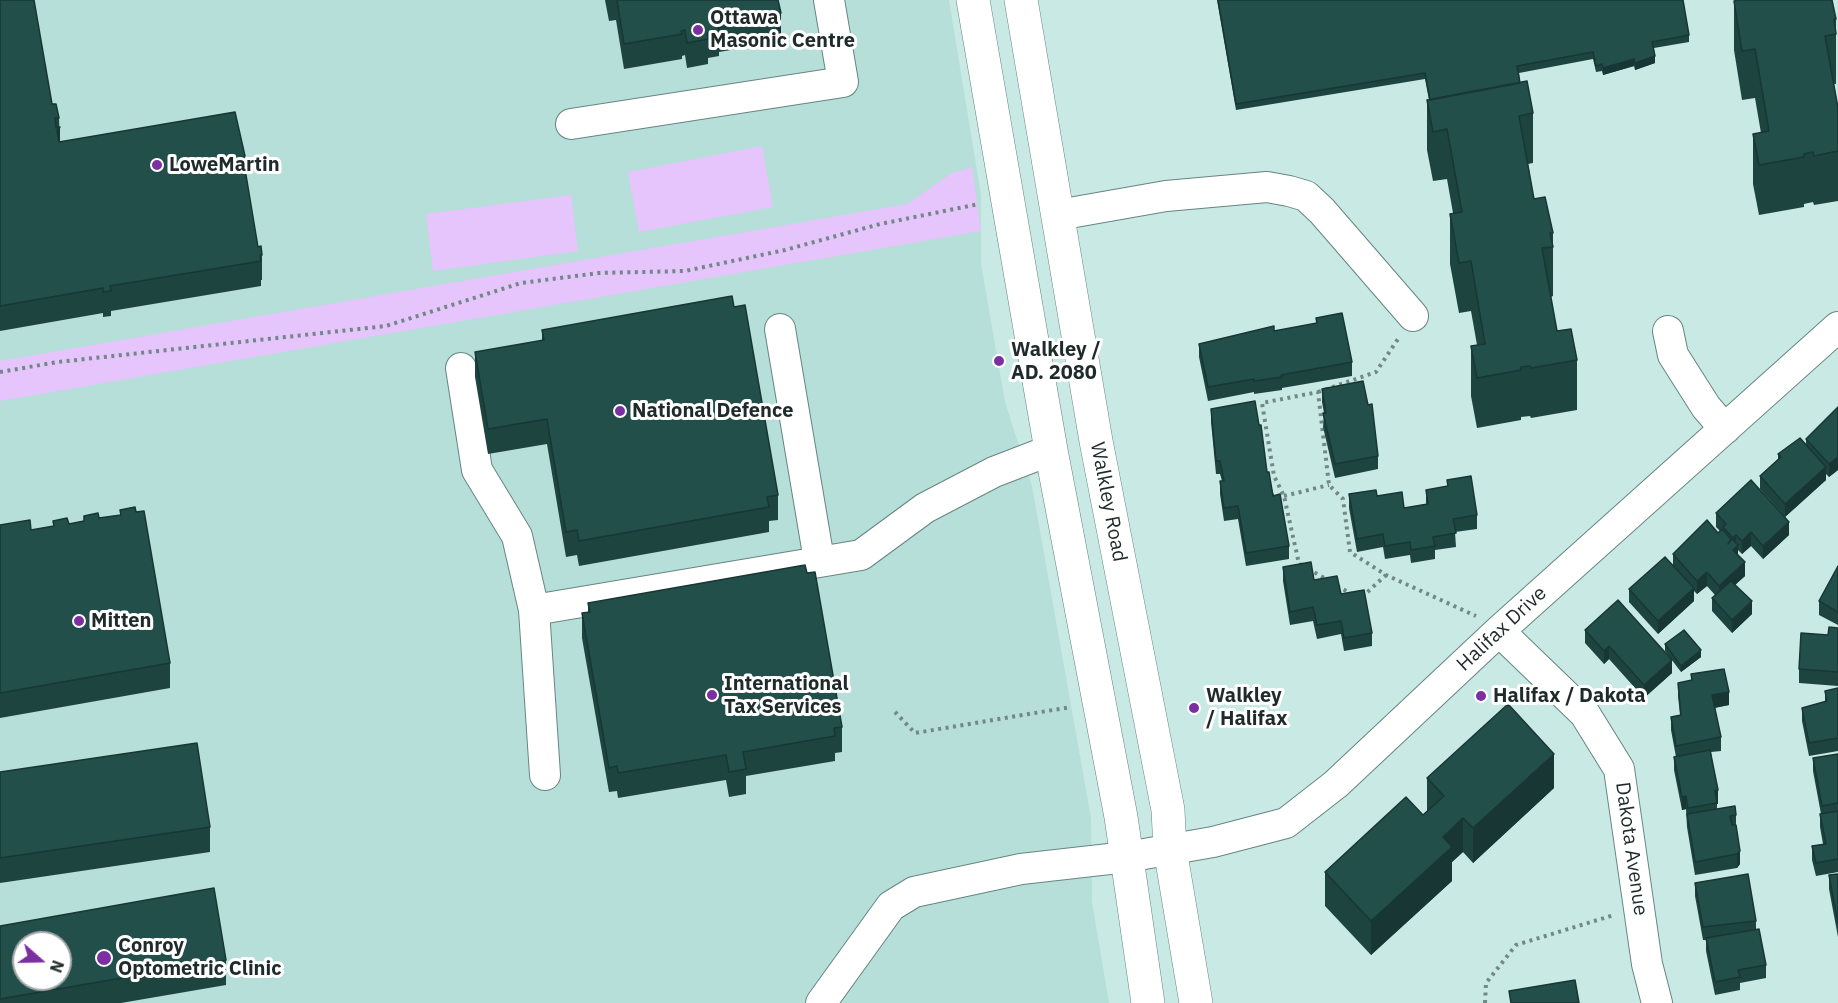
<!DOCTYPE html>
<html>
<head>
<meta charset="utf-8">
<style>
  body { margin:0 }
  #map { position:relative; width:1838px; height:1003px; overflow:hidden; background:#c9e9e5; font-family:"IBM Plex Sans",sans-serif }
  canvas { display:block }
  .north { position:absolute; left:12px; top:931px; width:60px; height:60px; box-sizing:border-box; background:#fff; border:2px solid #a5aaaa; border-radius:50%; rotate:110deg; font-size:16px; font-weight:700; line-height:24px; text-align:center; color:#1f2b2a }
  .north::after { content:''; display:block; margin:auto; width:21px; height:27px; background:#7b2fa0; clip-path:polygon(50% 0,100% 100%,50% 72%,0 100%) }
</style>
</head>
<body>
<div id="map">
<canvas width="1838" height="1003"></canvas>
<div class="north">N</div>
</div>
<script>
const ctx = document.querySelector('canvas').getContext('2d');
ctx.lineJoin = 'round';
function paint(path, color) {
  ctx.fillStyle = color;
  ctx.fill(path, 'evenodd');
}
function toPath(rows) {
  const path = new Path2D();
  for (const r of rows) {
    path.moveTo(r[0], r[1]);
    for (let i = 2; i < r.length; i += 2) path.lineTo(r[i], r[i + 1]);
  }
  return path;
}
function stroke(path, color, width, dash) {
  ctx.strokeStyle = color;
  ctx.lineWidth = width;
  ctx.lineCap = dash ? 'butt' : 'round';
  ctx.setLineDash(dash || []);
  ctx.stroke(path);
}
function drawText(font, color, halo, rows, align = 'center') {
  ctx.font = font + ' "IBM Plex Sans",sans-serif';
  ctx.lineWidth = 6;
  ctx.setLineDash([]);
  ctx.textBaseline = 'middle';
  ctx.strokeStyle = halo;
  ctx.fillStyle = color;
  for (const [text, x, y, turn = 0] of rows) {
    ctx.save();
    ctx.translate(x, y);
    ctx.rotate((+turn || 0) * Math.PI / 180);
    ctx.textAlign = isNaN(turn) ? turn : align;
    if (halo) ctx.strokeText(text, 0, 0);
    ctx.fillText(text, 0, 0);
    ctx.restore();
  }
}
paint(toPath([
  [0,0,949,0,981,195,981,264,1005,402,1032,486,1091,818,1092,902,1109,1003,0,1003],
  [24,943,60,943,60,979,24,979]
]), '#b6dfda');
paint(toPath([
  [762,146,773,207,639,232,628,172],
  [972,167,981,231,0,401,0,361,907,204,952,173],
  [571,195,578,251,433,271,426,214]
]), '#e6c4fc');
const minor = toPath([
  [571,124,843,82,829,0],
  [1058,215,1166,196,1267,187,1289,191,1306,196,1322,211,1413,316],
  [780,329,819,560],
  [1668,331,1673,355,1706,407,1725,429],
  [461,368,477,470,517,536,534,610,545,775],
  [534,610,861,555,925,508,994,472,1051,450],
  [1499,631,1585,714,1619,769,1647,964,1657,1003],
  [821,1003,891,906,914,892,1021,869,1127,857,1213,842,1286,823,1336,784,1499,631,1838,327]
]);
const major = toPath([
  [973,0,1051,450,1121,817,1148,1003],
  [1021,0,1096,441,1168,810,1170,849,1196,1003]
]);
stroke(minor, '#678581', 32);
stroke(major, '#678581', 34);
stroke(toPath([
  [0,372,58,362,386,326,521,283,599,273,685,271,785,250,880,224,979,204],
  [1318,392,1376,372,1398,339],
  [1284,496,1329,485],
  [1302,565,1299,564,1284,496,1274,476,1262,403,1318,392,1329,485,1343,499,1350,552,1386,575,1476,616],
  [1308,569,1328,580],
  [1337,586,1354,595],
  [1362,597,1386,575],
  [895,712,915,733,1071,707],
  [1485,1003,1486,983,1516,945,1614,915]
]), '#728886', 4, [3, 4.5]);
stroke(minor, '#fff', 30);
stroke(major, '#fff', 33);
paint(toPath([
  [0,0,59,118,60,142,245,156,245,171,258,247,262,255,262,280,261,280,261,286,111,311,111,316,103,317,103,313,0,331],
  [605,0,778,0,781,38,777,39,777,42,719,52,719,56,708,58,708,64,687,68,685,55,682,56,682,59,624,69,616,20,609,21],
  [1217,0,1683,0,1689,35,1689,42,1654,48,1655,63,1635,70,1634,66,1603,75,1602,71,1596,72,1593,59,1519,73,1520,83,1533,113,1533,163,1528,164,1534,199,1553,233,1553,296,1551,297,1557,331,1577,360,1577,410,1531,418,1530,416,1521,417,1521,420,1477,428,1471,396,1471,346,1477,345,1471,311,1459,313,1450,264,1450,214,1453,213,1447,179,1433,181,1427,150,1427,100,1429,100,1425,79,1236,110],
  [1734,1,1836,19,1836,84,1834,84,1838,108,1838,201,1814,205,1813,202,1804,204,1804,207,1759,215,1753,184,1753,134,1761,133,1755,98,1742,100,1734,50],
  [1316,318,1352,362,1352,376,1282,388,1282,390,1254,394,1254,392,1208,401,1199,357,1199,344,1316,324],
  [542,330,778,495,778,520,769,521,769,532,579,566,577,555,566,557,547,444,488,454,475,377,475,352,542,341],
  [1322,389,1378,456,1378,469,1335,478,1323,427,1324,413,1322,402],
  [1838,407,1838,470,1829,477,1826,474,1826,480,1785,517,1760,489,1760,476,1778,459,1778,454,1806,444,1806,439],
  [1211,409,1267,472,1289,546,1289,559,1246,566,1238,519,1224,521,1220,494,1220,481,1222,481,1220,474,1216,474,1211,422],
  [1447,480,1477,515,1477,529,1455,532,1456,547,1435,550,1435,559,1411,563,1410,555,1385,559,1383,547,1357,552,1349,508,1349,494,1377,496,1404,508,1426,504,1426,490,1447,486],
  [120,510,170,663,170,688,0,718,0,525,31,530,53,526,53,521,69,524,84,521,84,516,99,518,120,515],
  [1716,513,1789,535,1763,559,1751,546,1742,554,1738,550,1738,555,1745,576,1735,585,1752,614,1732,633,1712,611,1712,598,1715,595,1707,586,1697,594,1694,591,1694,601,1658,634,1629,602,1629,589,1673,565,1673,554,1718,533,1720,531,1716,527],
  [1838,566,1838,625,1819,615,1819,601],
  [1283,567,1314,580,1341,594,1372,633,1372,646,1344,651,1341,634,1317,639,1313,621,1290,625,1283,581],
  [807,573,842,727,842,752,835,753,835,761,746,776,746,794,729,797,726,780,618,798,617,791,609,792,582,638,582,613,588,612,588,603],
  [1838,628,1838,686,1799,683,1799,669,1828,635],
  [1585,630,1672,673,1644,698,1609,659,1604,664,1585,643],
  [1665,644,1701,657,1681,672,1665,651],
  [1691,674,1729,705,1715,708,1721,737,1721,751,1711,752,1718,804,1717,804,1717,809,1736,815,1736,828,1740,864,1737,868,1695,875,1687,827,1686,809,1682,810,1674,770,1674,757,1676,757,1671,730,1671,717,1680,715,1678,696,1678,683,1691,681],
  [1838,688,1838,751,1809,756,1802,721,1802,708,1825,702,1825,691],
  [1838,754,1838,872,1816,876,1812,860,1812,846,1823,844,1820,827,1820,814,1821,814,1813,771,1813,758],
  [0,772,210,827,210,852,0,883],
  [1427,778,1554,788,1473,863,1463,852,1452,862,1452,881,1371,955,1325,906,1325,872,1423,815,1427,811],
  [1838,874,1838,937,1829,889,1829,875],
  [1695,883,1756,921,1756,930,1766,965,1766,978,1740,983,1740,990,1715,995,1706,951,1706,940,1703,940,1695,896],
  [0,926,226,960,226,985,121,1003,0,1003]
]), '#1e4440');
paint(toPath([
  [781,13,781,38,777,39,776,14],
  [1655,56,1655,63,1635,70,1635,63],
  [1634,59,1634,66,1603,75,1603,68],
  [60,127,60,152,57,131],
  [1838,457,1838,470,1829,477,1829,464],
  [1826,467,1826,480,1785,517,1785,504],
  [1789,522,1789,535,1763,559,1763,546],
  [1751,532,1751,546,1742,554,1742,541],
  [1736,535,1736,547,1738,545,1738,559,1733,563,1733,538],
  [1745,562,1745,576,1719,599,1719,586],
  [1707,572,1707,586,1697,594,1697,581],
  [1694,588,1694,601,1658,634,1658,621],
  [1752,601,1752,614,1732,633,1732,620],
  [1609,646,1609,659,1604,664,1604,651],
  [1701,650,1701,657,1681,672,1681,666],
  [1672,660,1672,673,1644,698,1644,685],
  [1729,692,1729,705,1712,708,1712,695],
  [1554,754,1554,788,1473,863,1473,828],
  [1718,790,1718,804,1717,804,1715,791],
  [1686,796,1686,809,1682,810,1682,797],
  [1463,818,1463,852,1452,862,1452,881,1371,955,1371,921,1443,837],
  [1740,851,1740,864,1737,868,1737,854]
]), '#183734');
const building = toPath([
  [0,0,34,0,52,104,56,104,59,118,55,118,56,128,60,127,57,131,59,142,235,112,245,156,243,157,258,247,261,246,262,255,260,255,261,261,110,286,111,291,103,292,103,288,0,306,0,0],
  [617,0,778,0,781,13,776,14,777,17,718,28,719,31,707,33,708,39,687,43,685,30,681,31,682,34,624,44,617,0],
  [1218,0,1683,0,1689,35,1652,42,1655,56,1635,63,1634,59,1603,68,1602,64,1596,66,1593,52,1517,66,1520,83,1430,100,1425,73,1236,104,1218,0],
  [1738,0,1832,0,1836,19,1834,19,1836,34,1825,36,1838,108,1838,151,1814,156,1813,152,1804,154,1804,157,1759,165,1753,134,1769,131,1755,49,1742,51,1734,1,1738,0],
  [1527,81,1533,113,1519,116,1534,199,1545,197,1553,233,1550,233,1553,247,1542,248,1557,331,1571,329,1577,360,1531,368,1530,366,1521,367,1521,370,1477,378,1471,346,1485,344,1471,261,1459,263,1450,214,1462,212,1447,129,1433,132,1427,100,1527,81],
  [732,296,734,307,745,305,778,495,767,497,769,507,579,541,577,530,566,532,547,419,488,429,475,352,544,340,542,330,732,296],
  [1342,313,1352,362,1281,375,1282,377,1254,381,1254,379,1208,387,1199,344,1274,326,1274,331,1317,323,1316,318,1342,313],
  [1363,381,1368,405,1372,404,1378,456,1335,464,1323,413,1326,413,1322,389,1363,381],
  [1255,401,1259,425,1261,425,1267,472,1269,472,1273,496,1280,494,1289,546,1246,553,1238,506,1224,508,1220,481,1224,481,1220,461,1216,461,1211,409,1255,401],
  [1838,407,1838,457,1829,464,1806,439,1838,407],
  [1800,438,1826,467,1785,504,1760,476,1781,457,1778,454,1800,438],
  [1471,476,1477,515,1453,519,1456,533,1433,537,1435,546,1411,550,1410,542,1385,546,1383,534,1357,539,1349,494,1376,490,1377,496,1402,492,1404,508,1428,504,1426,490,1448,486,1447,480,1471,476],
  [1751,480,1789,522,1763,546,1751,532,1742,541,1736,535,1733,538,1723,527,1726,524,1716,513,1751,480],
  [135,507,136,512,144,511,170,663,0,693,0,525,30,520,31,530,54,526,53,521,67,518,69,524,84,521,84,516,98,513,99,518,121,515,120,510,135,507],
  [1707,520,1718,533,1722,529,1731,539,1728,544,1732,539,1738,545,1733,550,1745,562,1719,586,1707,572,1697,581,1673,554,1707,520],
  [1665,557,1694,588,1658,621,1629,589,1665,557],
  [1311,562,1314,580,1337,576,1341,594,1364,590,1372,633,1344,638,1341,621,1317,625,1313,607,1290,612,1283,567,1311,562],
  [805,565,807,573,815,572,842,727,834,728,835,736,743,752,746,769,729,772,726,755,618,773,617,766,609,768,582,613,590,612,588,603,805,565],
  [1838,566,1838,612,1819,601,1838,566],
  [1731,581,1752,601,1732,620,1712,598,1731,581],
  [1618,600,1672,660,1644,685,1609,646,1604,651,1585,630,1618,600],
  [1829,627,1838,628,1838,672,1799,669,1801,633,1828,635,1829,627],
  [1684,630,1701,650,1681,666,1665,644,1684,630],
  [1724,669,1729,692,1712,695,1721,737,1676,746,1671,717,1681,715,1678,683,1692,680,1691,674,1724,669],
  [1838,688,1838,738,1809,743,1802,708,1827,701,1825,691,1838,688],
  [1508,704,1554,754,1473,828,1463,818,1443,837,1452,847,1371,921,1325,872,1406,797,1423,815,1444,796,1427,778,1508,704],
  [197,743,210,827,0,858,0,772,197,743],
  [1710,750,1718,790,1715,791,1717,803,1688,808,1686,796,1682,797,1674,757,1710,750],
  [1838,754,1838,803,1822,806,1813,758,1838,754],
  [1735,806,1736,815,1730,816,1732,825,1736,825,1740,851,1737,854,1695,862,1687,814,1735,806],
  [1838,811,1838,859,1816,863,1812,846,1826,844,1820,814,1838,811],
  [1748,874,1756,921,1703,927,1695,883,1748,874],
  [1838,874,1838,923,1829,875,1838,874],
  [214,888,226,960,0,999,0,926,214,888],
  [24,943,60,943,60,979,24,979,24,943],
  [1759,929,1766,965,1738,970,1740,977,1715,982,1706,938,1759,929],
  [1575,980,1579,1003,1511,1003,1509,991,1575,980]
]);
paint(building, '#234f4b');
stroke(building, '#183734', 1.5);
for (const [x, y, r, color] of [
  [698,30,6,"#7b2fa0"],
  [157,165,6,"#7b2fa0"],
  [999,361,6,"#7b2fa0"],
  [620,411,6,"#7b2fa0"],
  [79,621,6,"#7b2fa0"],
  [712,695,6,"#7b2fa0"],
  [1481,696,6,"#7b2fa0"],
  [1194,708,6,"#7b2fa0"],
  [104,958,8,"#7b2fa0"]
]) {
  const dot = new Path2D();
  dot.arc(x, y, r, 0, 2 * Math.PI);
  ctx.fillStyle = color;
  ctx.fill(dot);
  stroke(dot, '#fff', 2);
}
drawText('bold 20px', '#1f2b2a', '#fff', [
  ["Ottawa",710,18],
  ["Masonic Centre",710,41],
  ["LoweMartin",169,165],
  ["Walkley /",1011,350],
  ["AD. 2080",1011,373],
  ["National Defence",632,411],
  ["Mitten",91,621],
  ["International",724,684],
  ["Tax Services",724,707],
  ["Walkley",1206,696],
  ["/ Halifax",1206,719],
  ["Halifax / Dakota",1493,696],
  ["Conroy",118,946],
  ["Optometric Clinic",118,969]
], 'left');
drawText('20px', '#1f2b2a', '#fff', [
  ["Walkley Road",1108,502,79],
  ["Halifax Drive",1502,629,-43],
  ["Dakota Avenue",1631,849,82]
]);
</script>
</body>
</html>
